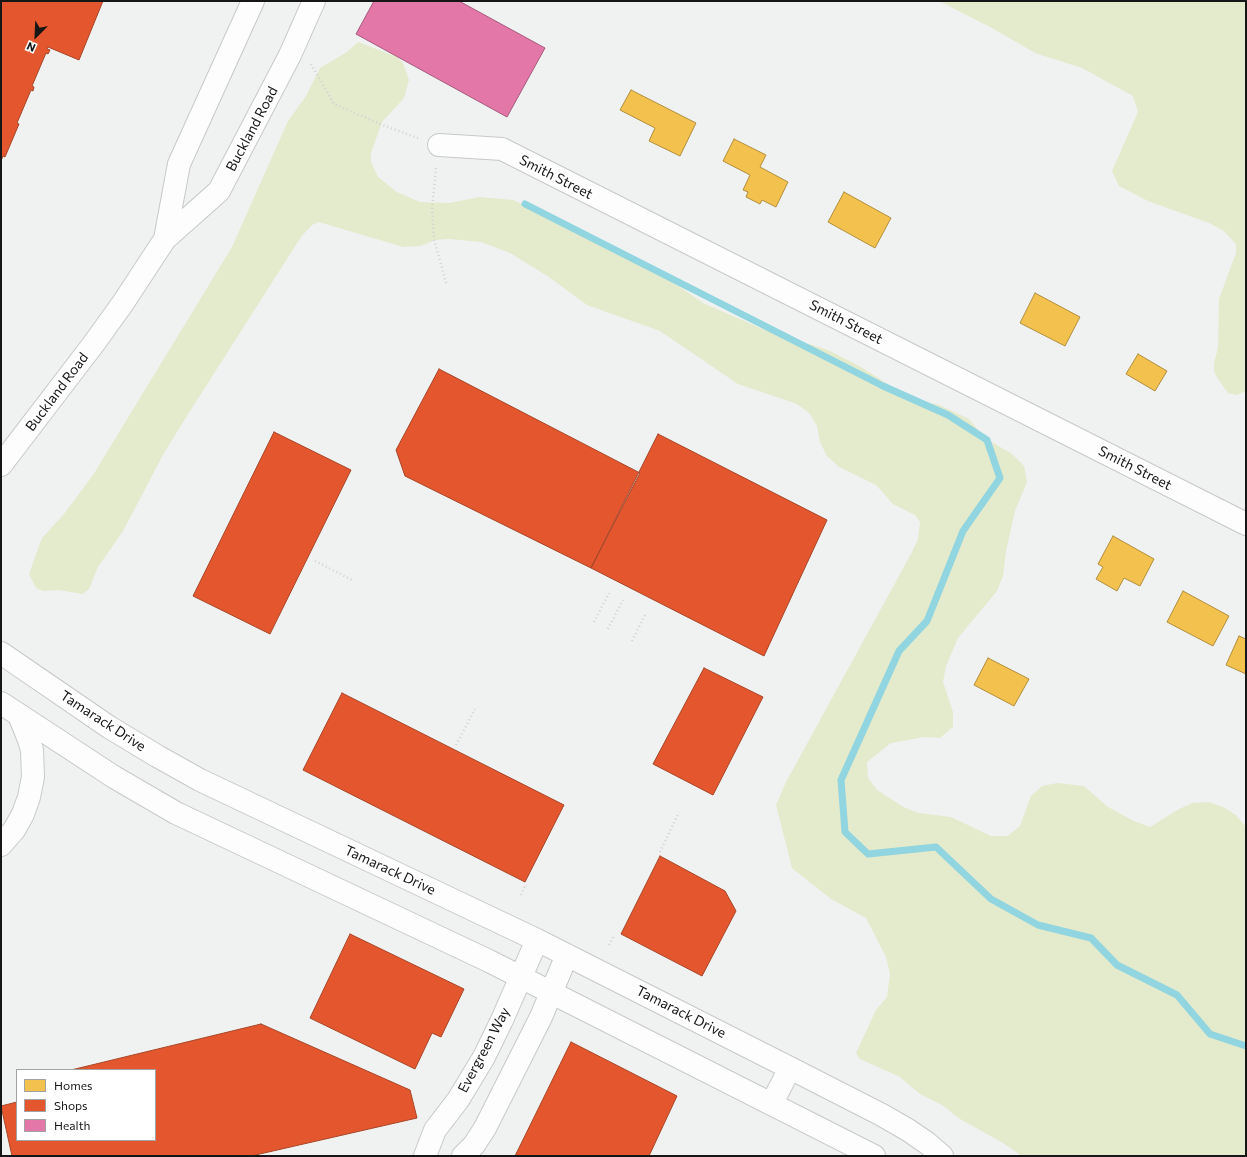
<!DOCTYPE html>
<html>
<head>
<meta charset="utf-8">
<style>
  body { margin:0 }
  #map { position:relative; width:1247px; height:1157px; overflow:hidden; background:#f0f2f1; font-family:Commissioner,sans-serif }
  canvas { display:block }
  .frame { position:absolute; inset:0; border:2px solid #151615; pointer-events:none }
  .legend { position:absolute; left:16px; top:1069px; width:140px; height:72px; box-sizing:border-box; background:#fff; border:1px solid #a1a2a1; margin:0; padding:5px 7px; list-style:none; font-size:12px; color:#151615 }
  .legend li { display:flex; align-items:center; gap:8px; height:20px }
  .legend b { width:20px; border:1px solid #a1a2a1 }
  .north { position:absolute; left:16px; top:16px; width:40px; height:40px; -webkit-text-stroke:3px #fff; paint-order:stroke; rotate:204deg; font-size:11px; font-weight:700; line-height:16px; text-align:center; color:#151615 }
  .north::after { content:''; display:block; margin:auto; width:14px; height:18px; background:#151615; clip-path:polygon(50% 0,100% 100%,50% 72%,0 100%) }
</style>
</head>
<body>
<div id="map">
<canvas width="1247" height="1157"></canvas>
<div class="frame"></div>
<ul class="legend">
<li><b style="height:11px;background:#f2c14e"></b>Homes</li>
<li><b style="height:11px;background:#e4572e"></b>Shops</li>
<li><b style="height:11px;background:#e377a8"></b>Health</li>
</ul>
<div class="north">N</div>
</div>
<script>
const ctx = document.querySelector('canvas').getContext('2d');
ctx.lineJoin = 'round';
function paint(path, color) {
  ctx.fillStyle = color;
  ctx.fill(path, 'evenodd');
}
function toPath(rows) {
  const path = new Path2D();
  for (const r of rows) {
    path.moveTo(r[0], r[1]);
    for (let i = 2; i < r.length; i += 2) path.lineTo(r[i], r[i + 1]);
  }
  return path;
}
function stroke(path, color, width, dash) {
  ctx.strokeStyle = color;
  ctx.lineWidth = width;
  ctx.lineCap = dash ? 'butt' : 'round';
  ctx.setLineDash(dash || []);
  ctx.stroke(path);
}
function drawText(font, color, halo, rows, align = 'center') {
  ctx.font = font + ' Commissioner,sans-serif';
  ctx.lineWidth = 4;
  ctx.setLineDash([]);
  ctx.textBaseline = 'middle';
  ctx.strokeStyle = halo;
  ctx.fillStyle = color;
  for (const [text, x, y, turn = 0] of rows) {
    ctx.save();
    ctx.translate(x, y);
    ctx.rotate((+turn || 0) * Math.PI / 180);
    ctx.textAlign = isNaN(turn) ? turn : align;
    if (halo) ctx.strokeText(text, 0, 0);
    ctx.fillText(text, 0, 0);
    ctx.restore();
  }
}
paint(toPath([
  [939,1,1246,1,1246,391,1236,395,1228,393,1218,379,1214,371,1214,363,1218,348,1219,299,1236,253,1236,244,1224,231,1209,223,1148,201,1119,186,1112,171,1138,112,1133,96,1082,68,1035,53,992,28],
  [358,42,397,57,403,63,409,80,404,98,382,122,371,153,371,162,378,177,397,192,420,202,449,203,480,197,513,200,542,213,586,238,648,265,703,303,765,330,828,350,861,367,908,397,939,405,969,419,985,438,1012,454,1024,466,1027,482,1015,511,1006,551,1003,576,997,591,958,638,946,666,943,682,953,712,953,727,940,738,924,737,891,743,867,762,868,778,877,790,905,808,919,813,951,817,991,836,1008,836,1020,826,1031,796,1042,786,1057,783,1084,786,1108,807,1134,821,1150,827,1179,809,1193,803,1209,802,1223,807,1236,815,1246,827,1246,1156,1022,1156,1003,1143,960,1119,942,1105,920,1094,900,1077,860,1059,856,1053,876,1010,887,997,890,974,886,957,866,918,831,899,792,868,776,805,786,782,911,554,918,539,920,522,915,515,893,504,876,485,839,467,827,456,820,442,817,426,809,413,797,404,738,384,660,331,587,305,549,277,510,253,481,242,449,239,435,240,420,246,403,247,319,222,312,225,301,237,185,419,164,453,123,531,98,567,89,589,83,594,59,590,43,591,36,588,29,574,42,538,64,514,93,475,232,247,288,121,306,96,320,68,347,52]
]), '#e4eacc');
const homes = toPath([
  [631,90,696,123,680,156,649,141,655,128,620,110,631,90],
  [734,139,766,155,760,167,788,182,776,207,762,200,760,204,746,197,748,192,743,190,750,175,723,161,734,139],
  [844,192,891,218,875,248,828,222,844,192],
  [1035,293,1080,317,1065,346,1020,323,1035,293],
  [1138,354,1167,371,1155,391,1126,374,1138,354],
  [1113,536,1154,559,1140,586,1124,578,1117,591,1096,579,1103,567,1098,564,1113,536],
  [1183,591,1229,616,1213,646,1167,622,1183,591],
  [1239,636,1246,639,1246,674,1226,665,1239,636],
  [988,658,1029,679,1014,706,974,685,988,658]
]);
paint(homes, '#f2c14e');
stroke(homes, '#b08e3d', 1);
const shops = toPath([
  [1,1,103,1,79,60,48,47,47,49,50,50,48,54,46,53,32,86,34,87,33,91,31,90,17,123,19,124,5,157,3,156,1,161,1,1],
  [439,369,640,473,591,568,405,476,396,450,439,369],
  [274,432,351,470,270,634,193,596,274,432],
  [658,434,827,520,764,656,591,568,658,434],
  [704,668,763,697,713,795,653,764,704,668],
  [342,693,564,805,525,882,303,770,342,693],
  [660,856,725,891,736,911,702,976,621,934,660,856],
  [350,934,464,989,441,1037,432,1033,415,1069,310,1018,350,934],
  [261,1024,410,1090,417,1118,251,1156,12,1156,1,1106,17,1102,17,1140,155,1140,155,1070,71,1070,261,1024],
  [571,1042,677,1096,649,1156,515,1156,571,1042]
]);
paint(shops, '#e4572e');
stroke(shops, '#a64426', 1);
const health = toPath([
  [374,1,459,1,545,48,507,117,356,34,374,1]
]);
paint(health, '#e377a8');
stroke(health, '#a55a7c', 1);
stroke(toPath([
  [525,204,883,386,948,415,987,440,1000,478,963,531,927,621,899,651,841,780,845,832,868,854,936,847,991,899,1038,925,1091,938,1117,965,1177,995,1210,1034,1246,1046]
]), '#90d5e0', 7);
const minor = toPath([
  [439,145,502,149,1246,524],
  [1,653,109,727,157,756,200,780,537,940,790,1068,882,1115,908,1130,927,1143,942,1156],
  [1,703,114,777,176,813,489,961,874,1156],
  [1,845,14,830,23,814,29,797,33,777,32,750,29,740,19,715],
  [772,1103,790,1068],
  [425,1156,435,1130,458,1100,484,1057,502,1020,537,940],
  [463,1156,474,1145,485,1128,541,1017,567,955]
]);
const secondary = toPath([
  [165,239,179,164,253,1],
  [1,465,95,342,123,303,165,239,219,191,290,55,314,1]
]);
stroke(minor, '#c7c9c8', 24);
stroke(secondary, '#c7c9c8', 24);
stroke(toPath([
  [311,64,334,104,385,126,418,138],
  [436,168,432,209,434,239,447,286],
  [315,561,354,581],
  [594,622,609,593],
  [608,629,623,600],
  [632,641,646,613],
  [456,745,475,709],
  [660,852,679,812],
  [521,895,525,886],
  [609,945,614,936]
]), '#d1d2d1', 2.5, [1, 3]);
stroke(minor, '#fdfdfd', 22);
stroke(secondary, '#fdfdfd', 22);
drawText('14px', '#151615', '#fff', [
  ["Buckland Road",252,129,-62],
  ["Smith Street",556,177,27],
  ["Smith Street",846,322,27],
  ["Buckland Road",57,392,-53],
  ["Smith Street",1135,468,27],
  ["Tamarack Drive",103,721,33],
  ["Tamarack Drive",390,870,25],
  ["Tamarack Drive",681,1012,27],
  ["Evergreen Way",484,1050,-62]
]);
</script>
</body>
</html>
